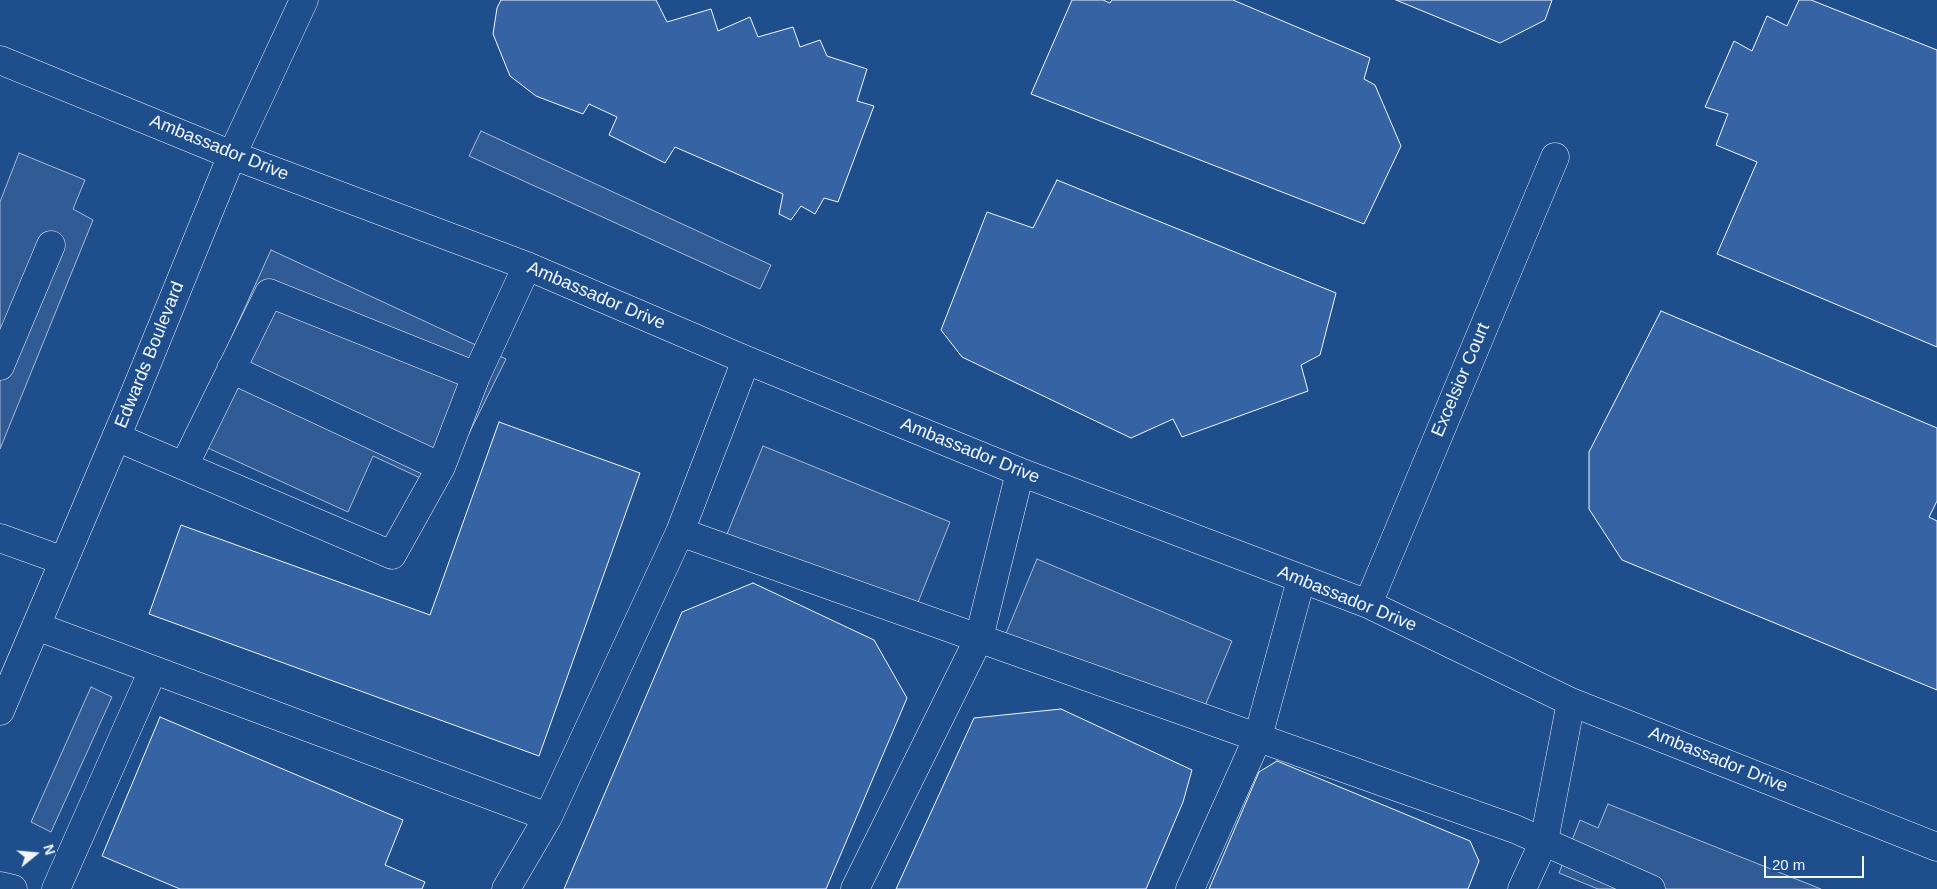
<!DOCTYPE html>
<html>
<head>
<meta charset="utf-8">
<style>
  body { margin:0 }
  #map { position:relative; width:1937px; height:889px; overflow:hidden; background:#1f4e8c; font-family:Arial,sans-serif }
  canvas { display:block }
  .north { position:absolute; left:10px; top:829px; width:50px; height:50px; -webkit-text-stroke:4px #1f4e8c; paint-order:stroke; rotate:73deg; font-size:14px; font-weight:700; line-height:20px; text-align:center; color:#f2f6ff }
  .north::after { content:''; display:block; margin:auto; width:18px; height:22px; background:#f2f6ff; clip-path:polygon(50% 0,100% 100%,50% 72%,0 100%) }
  .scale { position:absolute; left:1764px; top:856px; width:100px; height:22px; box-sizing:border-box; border:2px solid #f2f6ff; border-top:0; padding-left:6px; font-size:15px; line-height:18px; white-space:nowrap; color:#f2f6ff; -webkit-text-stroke:4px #1f4e8c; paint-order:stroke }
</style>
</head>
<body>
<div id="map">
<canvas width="1937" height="889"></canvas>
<div class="north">N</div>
<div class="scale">20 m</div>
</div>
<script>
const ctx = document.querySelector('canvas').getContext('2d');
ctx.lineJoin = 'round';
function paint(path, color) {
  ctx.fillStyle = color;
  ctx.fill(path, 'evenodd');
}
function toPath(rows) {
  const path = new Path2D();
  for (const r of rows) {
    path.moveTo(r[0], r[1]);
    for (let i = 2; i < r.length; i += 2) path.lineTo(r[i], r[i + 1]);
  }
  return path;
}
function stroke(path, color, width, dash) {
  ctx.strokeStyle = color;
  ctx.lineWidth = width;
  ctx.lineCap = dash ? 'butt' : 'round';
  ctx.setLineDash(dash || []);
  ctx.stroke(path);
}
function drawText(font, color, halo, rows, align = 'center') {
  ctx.font = font + ' Arial,sans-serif';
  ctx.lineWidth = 4;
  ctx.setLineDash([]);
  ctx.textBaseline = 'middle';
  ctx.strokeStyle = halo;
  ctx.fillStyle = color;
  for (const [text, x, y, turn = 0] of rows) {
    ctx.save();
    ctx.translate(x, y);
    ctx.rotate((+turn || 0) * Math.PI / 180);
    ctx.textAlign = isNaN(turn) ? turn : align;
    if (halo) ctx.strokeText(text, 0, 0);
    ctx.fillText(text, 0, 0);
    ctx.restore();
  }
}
const built = toPath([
  [481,131,771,265,760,289,469,156,481,131],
  [19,153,85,180,73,209,93,220,0,449,0,202,19,153],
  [271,250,506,359,442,488,373,456,348,512,186,438,271,250],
  [763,446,950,522,915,610,727,534,763,446],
  [1037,559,1232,641,1197,725,1002,643,1037,559],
  [91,687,112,697,51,832,31,822,91,687],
  [1608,804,1821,889,1598,889,1559,873,1580,820,1598,828,1608,804]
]);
paint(built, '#305b95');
stroke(built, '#a8bbd7', 1);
const building = toPath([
  [501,0,656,0,667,22,711,9,718,31,750,17,758,37,793,27,800,47,820,40,827,56,867,69,857,101,874,106,838,202,824,198,815,214,801,206,791,220,779,214,783,194,675,147,665,163,609,135,617,117,589,104,583,114,536,96,510,76,493,34,497,8,501,0],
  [1072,0,1103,0,1110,3,1112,0,1233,0,1370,58,1364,79,1375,85,1401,146,1364,224,1031,94,1072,0],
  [1396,0,1552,0,1545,20,1500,43,1396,0],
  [1799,0,1811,0,1937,50,1937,347,1717,254,1757,162,1716,145,1728,114,1705,107,1734,41,1752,51,1767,16,1787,26,1799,0],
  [1057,180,1336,293,1320,355,1301,365,1308,391,1182,437,1173,419,1131,438,962,357,941,330,987,212,1033,228,1057,180],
  [1661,311,1937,428,1937,501,1929,517,1937,521,1937,690,1622,560,1589,509,1589,452,1661,311],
  [499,422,640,473,539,756,149,614,181,525,430,615,499,422],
  [753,583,874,640,907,698,826,889,564,889,682,612,753,583],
  [1061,709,1192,770,1183,802,1146,889,896,889,974,718,1061,709],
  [160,717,403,820,385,865,425,882,422,889,180,889,102,856,160,717],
  [1277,761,1470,841,1479,861,1468,889,1209,889,1259,772,1277,761]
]);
paint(building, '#3563a3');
stroke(building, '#f2f6ff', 1);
const minor = toPath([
  [0,60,232,155,527,266,746,360,1020,472,1368,604,1571,702,1937,847],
  [746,360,680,532,1515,829,1651,889],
  [0,366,51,245],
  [231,369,441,467],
  [116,437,392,555,441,467,476,376,527,266],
  [184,466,269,293,476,376],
  [0,538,64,561],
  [1368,604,1555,157],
  [36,626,548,817],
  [0,711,134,395,232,155,304,0],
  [0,886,13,889],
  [56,889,153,670],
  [506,889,548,817,680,532],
  [855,889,979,638,1020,472],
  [1190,889,1258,737,1301,580],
  [1522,889,1544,841,1571,702]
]);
stroke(minor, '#f2f6ff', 29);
stroke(minor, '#1f4e8c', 28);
drawText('18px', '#f2f6ff', '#1f4e8c', [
  ["Ambassador Drive",219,148,22],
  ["Ambassador Drive",596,296,23],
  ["Edwards Boulevard",150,355,-68],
  ["Excelsior Court",1461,380,-67],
  ["Ambassador Drive",970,451,22],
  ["Ambassador Drive",1347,599,22],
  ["Ambassador Drive",1718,760,22]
]);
</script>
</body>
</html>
